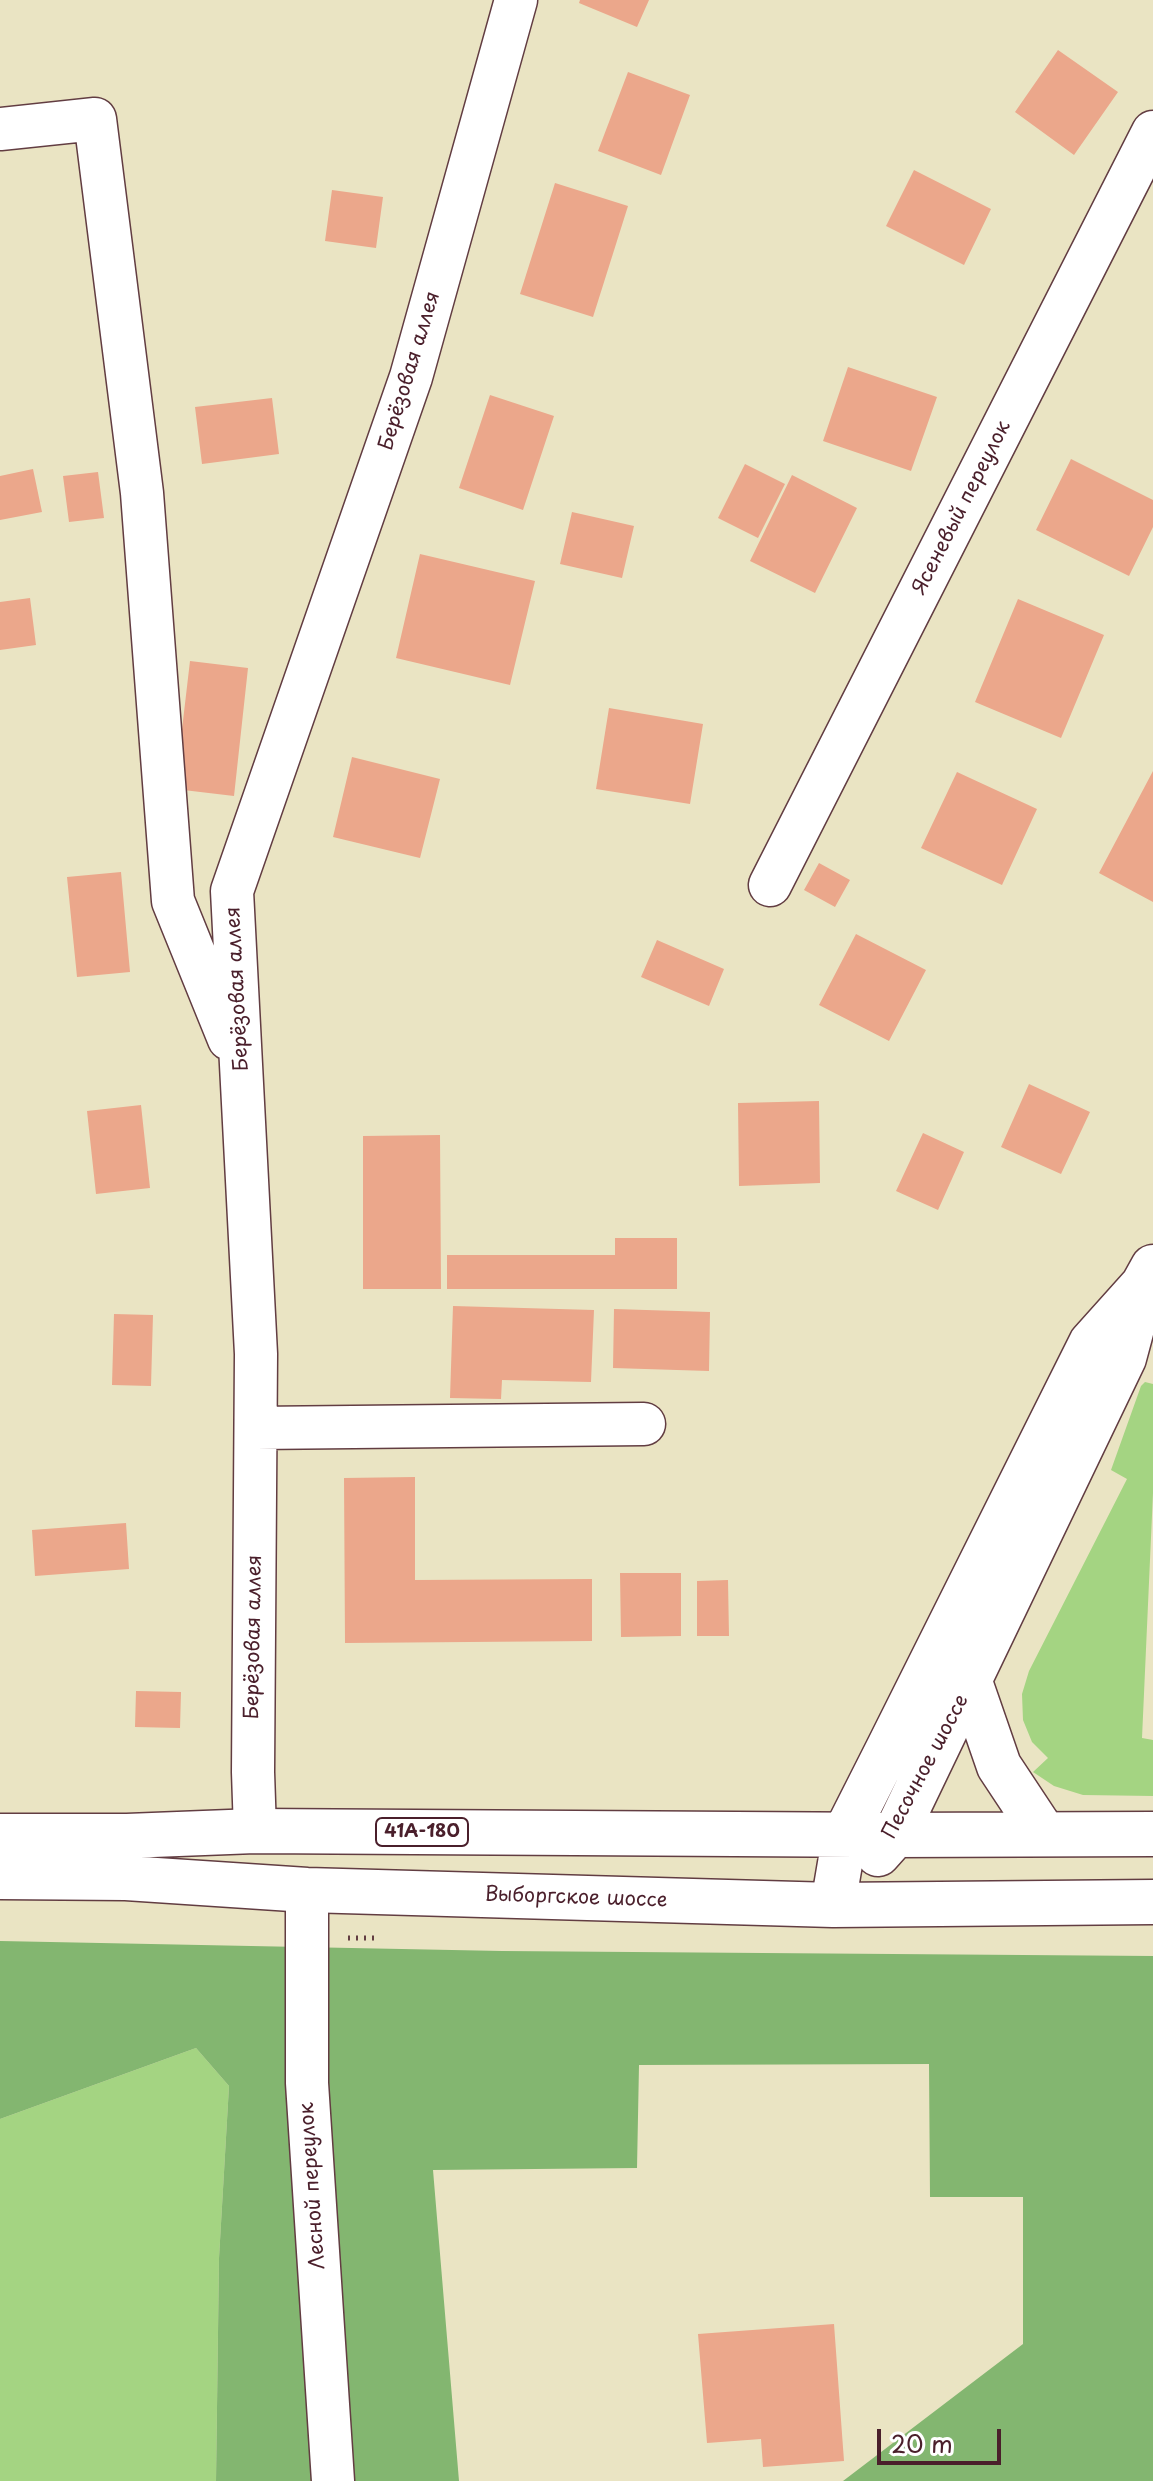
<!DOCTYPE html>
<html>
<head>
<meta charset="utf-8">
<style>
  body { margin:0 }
  #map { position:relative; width:1153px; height:2481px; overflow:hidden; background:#eae4c3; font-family:"Playpen Sans",sans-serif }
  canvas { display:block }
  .scale { position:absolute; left:877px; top:2429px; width:124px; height:36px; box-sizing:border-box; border:4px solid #4a1f2b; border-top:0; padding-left:10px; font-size:24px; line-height:28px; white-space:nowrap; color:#4a1f2b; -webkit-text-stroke:6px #fff; paint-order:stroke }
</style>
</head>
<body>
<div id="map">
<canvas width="1153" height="2481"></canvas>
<div class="scale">20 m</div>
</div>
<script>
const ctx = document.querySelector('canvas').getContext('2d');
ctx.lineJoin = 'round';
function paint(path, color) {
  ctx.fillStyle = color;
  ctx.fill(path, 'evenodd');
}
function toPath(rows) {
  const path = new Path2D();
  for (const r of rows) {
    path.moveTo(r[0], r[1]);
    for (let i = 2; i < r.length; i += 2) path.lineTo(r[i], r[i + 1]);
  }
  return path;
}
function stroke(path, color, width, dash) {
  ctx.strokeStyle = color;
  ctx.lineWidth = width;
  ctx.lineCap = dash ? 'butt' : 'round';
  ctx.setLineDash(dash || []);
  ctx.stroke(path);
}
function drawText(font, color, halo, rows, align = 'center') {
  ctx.font = font + ' "Playpen Sans",sans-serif';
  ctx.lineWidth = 7;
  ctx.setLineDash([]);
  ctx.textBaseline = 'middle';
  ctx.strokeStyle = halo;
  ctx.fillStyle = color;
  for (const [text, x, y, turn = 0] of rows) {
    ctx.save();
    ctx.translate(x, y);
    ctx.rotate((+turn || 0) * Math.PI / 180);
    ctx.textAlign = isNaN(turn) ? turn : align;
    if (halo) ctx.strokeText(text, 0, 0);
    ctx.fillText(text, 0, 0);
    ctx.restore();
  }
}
paint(toPath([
  [1145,1382,1153,1384,1153,1493,1142,1738,1153,1740,1153,1796,1083,1795,1054,1786,1033,1772,1048,1758,1032,1742,1023,1720,1022,1694,1029,1671,1127,1479,1111,1470,1141,1386],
  [196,2048,229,2086,219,2258,216,2481,0,2481,0,2119]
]), '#a4d482');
paint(toPath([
  [0,1941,502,1951,1153,1956,1153,2481,843,2481,1023,2344,1023,2197,930,2197,929,2064,639,2065,637,2168,433,2170,459,2481,216,2481,219,2258,229,2086,196,2048,0,2119]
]), '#83b670');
paint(toPath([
  [580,0,649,0,637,27,579,3],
  [1058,50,1118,92,1074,155,1015,112],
  [628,72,690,95,661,175,598,151],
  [914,170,991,209,964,265,886,226],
  [555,183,628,206,593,317,520,294],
  [332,190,383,197,376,248,325,241],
  [848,367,937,397,911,471,823,441],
  [490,395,554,416,523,510,459,488],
  [272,398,279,454,202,464,195,407],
  [1071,459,1153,500,1153,527,1129,576,1036,530],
  [745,464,785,484,758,538,718,518],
  [33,469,42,512,0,520,0,476],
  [98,472,104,518,69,522,63,476],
  [792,475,857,508,815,593,750,561],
  [572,512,634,526,622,578,560,564],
  [420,554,535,581,510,685,396,658],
  [30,598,36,645,0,650,0,602],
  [1018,599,1104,635,1061,738,975,702],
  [190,661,248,668,234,796,175,789],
  [609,708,703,724,690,804,596,789],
  [352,757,440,779,420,858,333,837],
  [1153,771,1153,902,1099,873],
  [957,772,1037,809,1002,885,921,848],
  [819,863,850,880,835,907,804,890],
  [121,872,130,972,77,977,67,877],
  [856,934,926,970,889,1041,819,1005],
  [657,940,724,969,709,1006,641,977],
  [1029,1084,1090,1112,1061,1174,1001,1147],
  [819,1101,820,1183,739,1186,738,1103],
  [141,1105,150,1188,96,1194,87,1111],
  [923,1133,964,1152,938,1210,896,1191],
  [440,1135,441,1289,363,1289,363,1136],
  [615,1238,677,1238,677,1289,447,1289,447,1255,615,1255],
  [453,1306,594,1310,591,1382,502,1380,501,1399,450,1398],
  [614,1309,710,1312,709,1371,613,1368],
  [114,1314,153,1315,151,1386,112,1385],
  [415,1477,415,1580,592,1579,592,1641,345,1643,344,1478],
  [126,1523,129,1569,35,1576,32,1530],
  [620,1573,681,1573,681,1636,621,1637],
  [728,1580,729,1636,697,1636,697,1581],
  [136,1691,181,1692,180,1728,135,1727],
  [834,2324,844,2461,763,2467,761,2439,707,2443,698,2334]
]), '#eba78b');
const minor = toPath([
  [0,129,95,119,142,493,173,901,229,1039],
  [770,885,1153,132],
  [256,1428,644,1424],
  [255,1831,253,1772,256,1354,232,891,411,377,516,0],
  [307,1890,307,2083,333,2481]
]);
const major = toPath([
  [970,1682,999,1766,1044,1834],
  [0,1836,127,1836,255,1831,895,1835,1153,1834],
  [878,1854,895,1835,1124,1358,1142,1291],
  [0,1877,126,1878,307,1890,833,1905,1153,1902],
  [833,1905,845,1834,889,1747,1091,1343,1143,1285,1153,1267]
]);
stroke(minor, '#623d42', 45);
stroke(major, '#623d42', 47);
stroke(toPath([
  [348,1938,374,1938]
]), '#623d42', 5, [2, 6]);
stroke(minor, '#fff', 42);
stroke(major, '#fff', 44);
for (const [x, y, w] of [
  [422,1832,92]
]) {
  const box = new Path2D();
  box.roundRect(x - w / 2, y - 14, w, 28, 6);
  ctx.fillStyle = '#fff';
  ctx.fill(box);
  stroke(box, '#4a1f2b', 2);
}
drawText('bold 18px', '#4a1f2b', null, [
  ["41А-180",422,1832]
]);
drawText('20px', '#4a1f2b', '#fff', [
  ["Берёзовая аллея",410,371,-73],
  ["Ясеневый переулок",962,508,-63],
  ["Берёзовая аллея",238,989,-93],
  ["Берёзовая аллея",254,1637,-89],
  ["Песочное шоссе",926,1767,-62],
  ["Выборгское шоссе",576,1898,2],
  ["Лесной переулок",313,2186,-94]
]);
</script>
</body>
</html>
